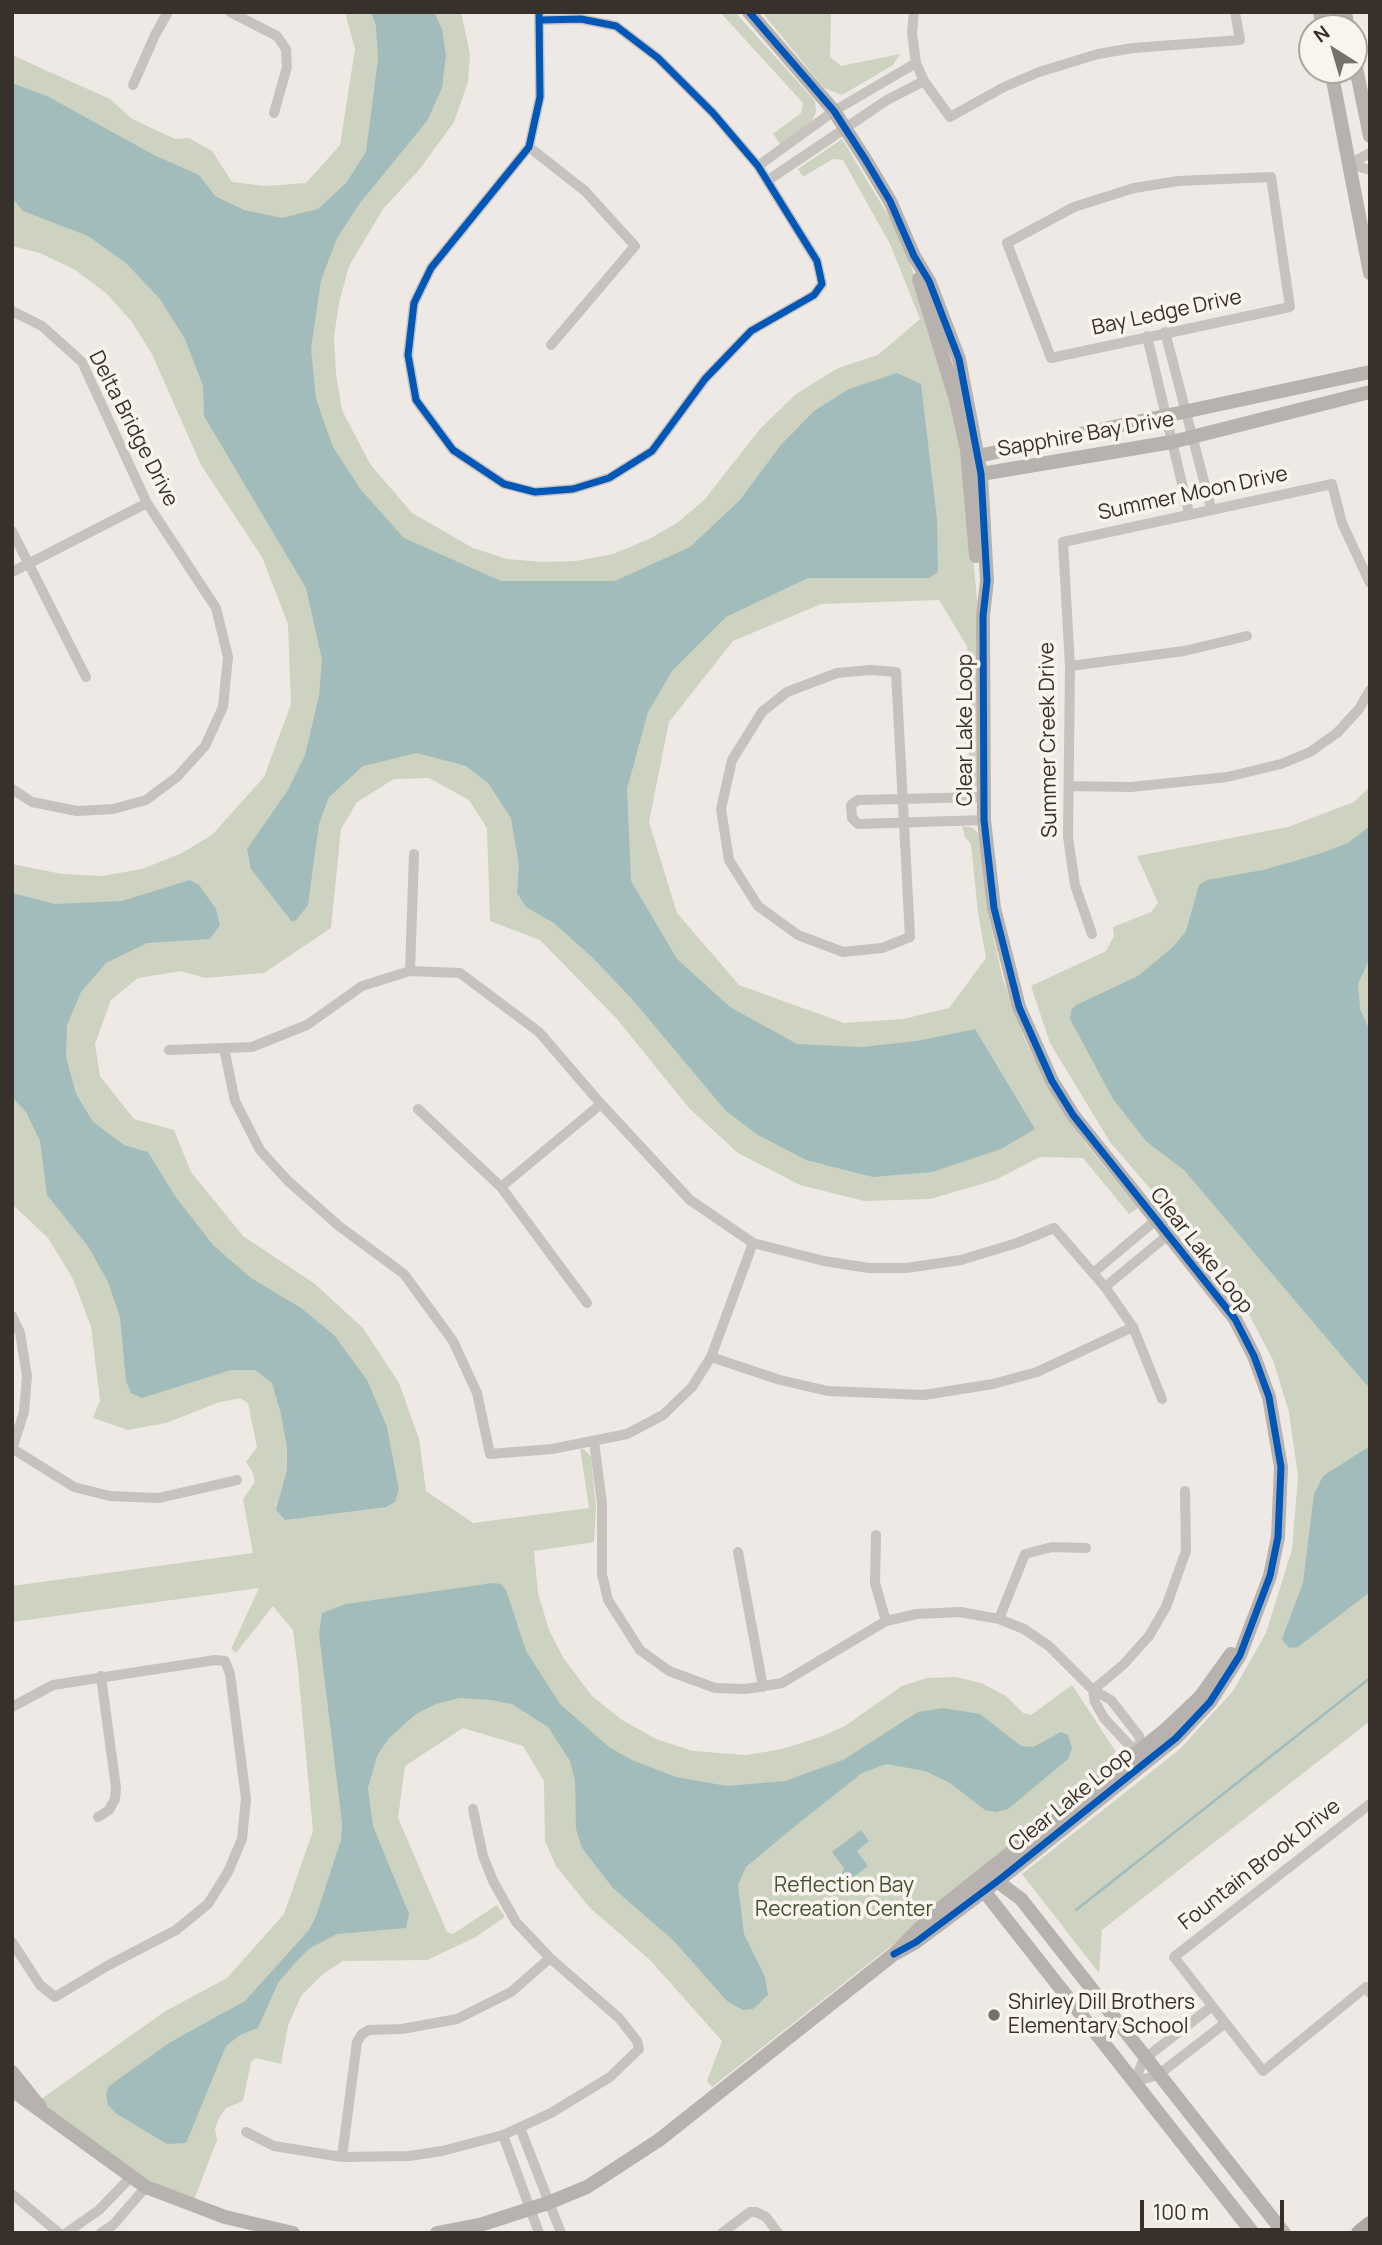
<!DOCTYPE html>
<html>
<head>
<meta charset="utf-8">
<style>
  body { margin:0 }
  #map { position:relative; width:1382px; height:2245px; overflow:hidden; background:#eee9e4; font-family:Manrope,sans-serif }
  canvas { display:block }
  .frame { position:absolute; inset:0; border:14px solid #37302b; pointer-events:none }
  .north { position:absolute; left:1298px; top:14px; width:70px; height:70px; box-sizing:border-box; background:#f9f4ed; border:2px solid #aba69f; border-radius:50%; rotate:323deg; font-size:19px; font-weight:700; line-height:28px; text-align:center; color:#37302b }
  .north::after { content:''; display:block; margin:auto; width:24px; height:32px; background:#77716c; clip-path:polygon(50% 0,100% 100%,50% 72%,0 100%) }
  .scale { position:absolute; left:1140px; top:2200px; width:144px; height:32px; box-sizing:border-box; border:4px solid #37302b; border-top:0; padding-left:9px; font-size:21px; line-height:24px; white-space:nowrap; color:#37302b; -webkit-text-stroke:5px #f9f4ed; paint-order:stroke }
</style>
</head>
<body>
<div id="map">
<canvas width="1382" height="2245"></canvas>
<div class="frame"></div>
<div class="north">N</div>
<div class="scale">100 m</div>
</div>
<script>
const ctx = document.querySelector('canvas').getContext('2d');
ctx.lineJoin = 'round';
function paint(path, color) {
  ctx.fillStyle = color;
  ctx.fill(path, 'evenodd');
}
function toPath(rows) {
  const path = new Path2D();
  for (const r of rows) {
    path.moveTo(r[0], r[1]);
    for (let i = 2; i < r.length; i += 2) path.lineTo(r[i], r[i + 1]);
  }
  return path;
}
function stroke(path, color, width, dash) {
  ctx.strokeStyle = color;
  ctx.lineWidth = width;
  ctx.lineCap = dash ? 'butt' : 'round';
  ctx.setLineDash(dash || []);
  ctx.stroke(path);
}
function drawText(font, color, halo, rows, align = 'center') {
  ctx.font = font + ' Manrope,sans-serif';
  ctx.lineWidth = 7;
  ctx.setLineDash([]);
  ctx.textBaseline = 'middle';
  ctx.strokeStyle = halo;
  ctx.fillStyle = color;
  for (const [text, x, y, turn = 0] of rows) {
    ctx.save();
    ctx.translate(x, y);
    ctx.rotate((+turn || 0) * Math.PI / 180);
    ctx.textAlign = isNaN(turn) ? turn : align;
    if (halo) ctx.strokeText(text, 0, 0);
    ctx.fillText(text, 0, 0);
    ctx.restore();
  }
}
paint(toPath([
  [345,12,461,12,470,54,468,82,454,122,419,170,383,209,349,266,339,303,334,337,336,374,342,410,370,464,412,513,473,548,507,559,542,562,576,561,613,554,649,539,677,523,705,499,760,429,796,394,838,368,878,355,920,319,890,244,843,160,833,159,803,177,798,169,842,139,903,240,941,361,963,454,977,599,981,777,977,786,965,791,963,780,969,774,967,646,939,600,821,604,733,641,669,722,649,822,677,913,739,985,844,1023,903,1019,949,1008,986,958,978,913,971,844,965,837,962,826,973,828,982,837,987,909,1003,980,1025,1040,1052,1093,1086,1144,1138,1208,1129,1214,1083,1158,1040,1157,995,1180,930,1199,864,1201,800,1185,738,1153,689,1108,617,1019,540,940,490,921,487,828,469,800,429,778,394,779,357,802,341,829,331,928,264,973,205,978,181,971,138,978,111,1000,95,1044,100,1076,134,1119,174,1130,191,1172,243,1236,315,1284,363,1328,399,1383,419,1439,426,1491,473,1523,589,1508,580,1448,585,1450,591,1457,596,1509,594,1542,534,1551,538,1593,549,1630,564,1659,592,1696,622,1720,656,1739,693,1751,747,1755,782,1749,820,1737,845,1726,902,1686,927,1678,956,1677,981,1683,1006,1696,1023,1713,1031,1715,1072,1685,1116,1752,1114,1762,891,1946,712,2087,707,2081,722,2041,650,1960,589,1907,556,1866,545,1841,544,1781,523,1746,463,1728,405,1766,398,1818,447,1932,453,1934,497,1905,505,1917,474,1938,427,1960,343,1961,323,1974,301,1996,288,2026,281,2064,256,2058,251,2062,243,2101,226,2108,219,2118,215,2129,217,2140,194,2200,150,2181,108,2155,72,2129,40,2100,164,2012,227,1978,284,1914,313,1831,298,1669,293,1630,273,1606,236,1653,231,1649,259,1588,12,1622,12,1586,253,1553,243,1499,255,1482,252,1471,246,1462,257,1447,248,1403,240,1398,217,1403,166,1423,128,1430,93,1418,100,1400,91,1327,73,1279,48,1238,12,1204,12,864,62,874,102,876,142,869,180,854,212,835,264,777,291,704,288,624,262,557,201,465,152,354,132,322,106,293,75,270,40,253,12,246,12,55,110,99,132,119,175,139,189,138,212,151,232,182,265,186,306,183,340,145,355,49],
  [720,12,735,12,815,101,816,112,812,121,780,144,773,134,801,113,803,103],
  [762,12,831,12,830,57,841,66,900,54,893,65,842,95,824,88],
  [1370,787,1370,1721,1102,1930,1099,1973,1022,1874,1180,1749,1233,1691,1266,1633,1292,1549,1298,1477,1289,1412,1273,1360,1245,1307,1214,1263,1110,1142,1050,1043,1031,986,1106,951,1114,936,1113,927,1151,912,1158,903,1137,856,1288,827,1354,802]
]), '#ced2c0');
paint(toPath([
  [371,12,434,12,442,29,446,55,442,88,427,121,360,203,337,238,321,280,311,349,316,399,333,447,361,490,404,538,501,581,615,581,690,547,740,500,780,446,814,411,849,389,897,373,921,384,937,520,938,572,929,578,808,578,726,617,672,671,648,712,627,789,631,881,677,959,730,1007,797,1044,862,1047,917,1041,975,1029,1035,1129,1001,1149,932,1172,873,1177,806,1160,758,1135,726,1111,632,999,593,958,554,923,526,907,517,893,519,865,511,818,488,783,466,766,417,753,363,766,329,797,319,824,308,905,296,920,292,922,251,869,247,849,288,790,305,755,319,696,322,660,306,588,204,416,203,386,185,339,160,299,126,263,88,236,23,211,13,199,12,83,47,96,154,155,199,175,215,196,244,210,282,218,318,209,346,183,366,152,378,59,376,26],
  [1370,826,1370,958,1358,984,1360,1009,1370,1031,1370,1389,1184,1170,1147,1142,1113,1099,1070,1019,1071,1010,1076,1005,1138,976,1173,947,1186,931,1199,885,1207,880,1263,870,1322,853,1348,843],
  [190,880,199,885,216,909,220,925,210,939,147,943,106,963,81,992,67,1025,66,1057,76,1094,93,1122,124,1145,148,1152,175,1196,213,1245,251,1278,301,1308,334,1335,367,1380,387,1427,399,1490,395,1502,386,1507,285,1520,276,1510,287,1470,287,1448,281,1414,272,1383,255,1370,231,1370,142,1398,131,1393,126,1381,120,1317,108,1282,88,1246,47,1195,40,1141,26,1112,12,1097,12,893,55,904,122,901],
  [1370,1446,1370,1592,1298,1647,1289,1648,1282,1639,1303,1583,1314,1494,1323,1476],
  [493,1583,501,1584,506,1590,526,1651,560,1704,609,1747,632,1760,676,1777,727,1786,785,1781,843,1760,918,1712,943,1708,980,1714,1021,1746,1033,1747,1061,1732,1068,1735,1072,1748,1068,1759,1008,1809,996,1812,985,1810,950,1783,925,1771,886,1764,862,1773,794,1827,746,1867,738,1885,744,1934,765,1977,768,1995,753,2009,743,2010,727,2001,674,1941,613,1888,582,1848,576,1829,575,1781,570,1761,548,1727,512,1704,491,1700,460,1698,436,1704,416,1714,389,1738,377,1756,368,1788,373,1826,409,1914,406,1928,337,1934,310,1948,295,1963,278,1983,258,2028,240,2035,226,2046,186,2143,167,2144,117,2114,108,2105,106,2094,109,2086,169,2043,245,2001,309,1930,316,1916,341,1840,342,1823,319,1634,322,1613,346,1604],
  [861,1830,869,1841,857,1851,868,1866,848,1881,842,1874,844,1868,832,1852]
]), '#a2bcbc');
stroke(toPath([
  [1076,1910,1370,1678]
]), '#a2bcbc', 2.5);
stroke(toPath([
  [230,12,277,36,286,49,287,67,274,113],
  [539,12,540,97,529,147,431,268,414,303,408,355,416,400,453,450,504,484,535,492,573,489,609,478,652,451,705,379,751,331,814,295,822,284,817,261,758,166,713,113,658,58,616,26,581,19,541,20],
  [914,12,912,33,916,63,924,81,950,117,1004,87,1039,72,1098,54,1133,48,1240,40,1235,12],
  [133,85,155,35,168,12],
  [529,147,585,191,635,246,551,345],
  [1350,164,1370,153],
  [1350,164,1370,170],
  [758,166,834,111,916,63],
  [1271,177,1290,307,1051,358,1007,243,1074,207,1134,188,1178,181,1271,177],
  [767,181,887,100,924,81],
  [12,311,42,326,82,362,147,503,216,608,228,657,223,707,205,746,177,777,146,800,113,809,77,811,32,802,12,789],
  [1165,332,1211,508],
  [1147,336,1189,513],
  [12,531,86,677],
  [12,572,147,503],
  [1070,666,1184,651,1247,636],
  [870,670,896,672,910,937,882,948,843,952,798,935,758,906,729,860,721,809,732,760,762,712,787,692,837,673,870,670],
  [1070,786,1131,787,1227,777,1281,764,1310,752,1337,733,1359,709,1370,690],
  [982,797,858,800,851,805,852,818,858,824,984,820],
  [1092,934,1075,885,1068,837,1070,666,1063,542,1332,484,1342,523,1370,583],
  [410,971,414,854],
  [224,1048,235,1101,260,1150,288,1181,339,1226,404,1274,453,1341,477,1393,490,1454,552,1449,627,1434,663,1415,692,1387,711,1357,753,1243],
  [169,1050,252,1047,307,1025,362,986,410,971,460,973,539,1032,601,1104,690,1200,753,1243,824,1261,869,1268,906,1268,961,1260,1017,1243,1054,1228,1105,1287,1133,1327,1162,1399],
  [418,1109,501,1187,587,1303],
  [501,1187,601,1104],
  [1093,1273,1156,1220],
  [1105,1287,1168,1235],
  [12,1316,20,1333,27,1376,24,1412,12,1449],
  [711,1357,780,1380,828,1391,924,1395,993,1384,1037,1372,1133,1327],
  [594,1441,602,1504,602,1574,608,1600,640,1650,669,1671,715,1688,746,1689,782,1683,886,1621,917,1614,960,1612,999,1619,1024,1629,1049,1646,1093,1690,1111,1700,1139,1736,1142,1750],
  [13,1449,74,1487,110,1496,158,1498,237,1480],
  [876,1535,875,1583,886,1621],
  [738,1552,763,1687],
  [999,1619,1025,1554,1052,1547,1086,1548],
  [1093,1690,1123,1665,1149,1636,1166,1607,1186,1551,1185,1491],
  [1093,1690,1095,1702,1104,1718,1129,1745,1143,1751],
  [12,1707,53,1685,215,1660,225,1661,230,1674,246,1799,242,1839,228,1872,208,1904,176,1930,107,1966,55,1997,40,1985,12,1942],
  [1370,1804,1174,1957,1263,2071,1366,1987,1370,1993],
  [98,1817,109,1810,115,1799,116,1788,101,1676],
  [1134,2082,1144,2059,1211,2007],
  [1134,2082,1158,2075,1224,2024],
  [520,2128,561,2233],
  [246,2132,274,2146,342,2157,409,2156,442,2151,503,2135,551,2113,610,2077,639,2049,637,2041,619,2018,550,1958,516,1922,493,1881,483,1856,473,1809],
  [503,2135,539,2233],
  [342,2157,357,2042,362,2034,369,2030,402,2029,457,2019,511,1992,550,1958],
  [12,2194,59,2233],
  [66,2233,99,2210,131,2177],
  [101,2233,113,2225,146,2187],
  [722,2233,750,2212,756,2212,766,2217,778,2233]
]), '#c7c2bd', 10);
stroke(toPath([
  [749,12,834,111,865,159,890,201,914,256,929,281,959,359,981,474,987,581,983,616,984,820,994,908,1019,1007,1052,1081,1073,1115,1235,1319,1254,1356,1269,1397,1281,1467,1278,1537,1270,1576,1240,1655,1210,1702,1176,1738,999,1880,916,1942,894,1954],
  [1320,12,1323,28],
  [1345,12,1348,28],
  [1354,58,1370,136],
  [1331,70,1370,273],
  [919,279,956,400,967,450,976,556],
  [1370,372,978,456,969,467,981,474,1172,442,1370,392],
  [12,2072,40,2107],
  [12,2090,146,2187,225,2217,293,2233],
  [437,2233,483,2224,548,2203,587,2187,659,2140,894,1954,936,1912,1164,1731,1200,1697,1231,1654],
  [1253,2233,984,1891,986,1873,1021,1899,1284,2233]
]), '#b7b2ae', 14);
stroke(toPath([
  [1359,2233,1370,2224]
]), '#aca7a2', 16);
stroke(toPath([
  [539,12,540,97,529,147,431,268,414,303,408,355,416,400,453,450,504,484,535,492,573,489,609,478,652,451,705,379,751,331,814,295,822,284,817,261,758,166,713,113,658,58,616,26,581,19,541,20],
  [749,12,834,111,865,159,890,201,914,256,929,281,959,359,981,474,987,581,983,616,984,820,994,908,1019,1007,1052,1081,1073,1115,1235,1319,1254,1356,1269,1397,1281,1467,1278,1537,1270,1576,1240,1655,1210,1702,1176,1738,999,1880,916,1942,894,1954]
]), '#0057b8', 7);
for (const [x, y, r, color] of [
  [994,2015,7,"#77716c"]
]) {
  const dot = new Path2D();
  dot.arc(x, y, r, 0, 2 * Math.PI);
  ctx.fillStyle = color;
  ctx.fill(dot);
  stroke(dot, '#f9f4ed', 2.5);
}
drawText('21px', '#37302b', '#f9f4ed', [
  ["Bay Ledge Drive",1167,313,-12],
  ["Delta Bridge Drive",133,429,63],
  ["Sapphire Bay Drive",1086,435,-10],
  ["Summer Moon Drive",1193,494,-12],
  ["Clear Lake Loop",966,730,-90],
  ["Summer Creek Drive",1049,740,-91],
  ["Clear Lake Loop",1201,1251,52],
  ["Clear Lake Loop",1071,1800,-39],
  ["Fountain Brook Drive",1260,1865,-38]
]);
drawText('21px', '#465331', '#f9f4ed', [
  ["Reflection Bay",844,1886],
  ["Recreation Center",844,1910]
]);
drawText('21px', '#37302b', '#f9f4ed', [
  ["Shirley Dill Brothers",1008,2003],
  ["Elementary School",1008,2027]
], 'left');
</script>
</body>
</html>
